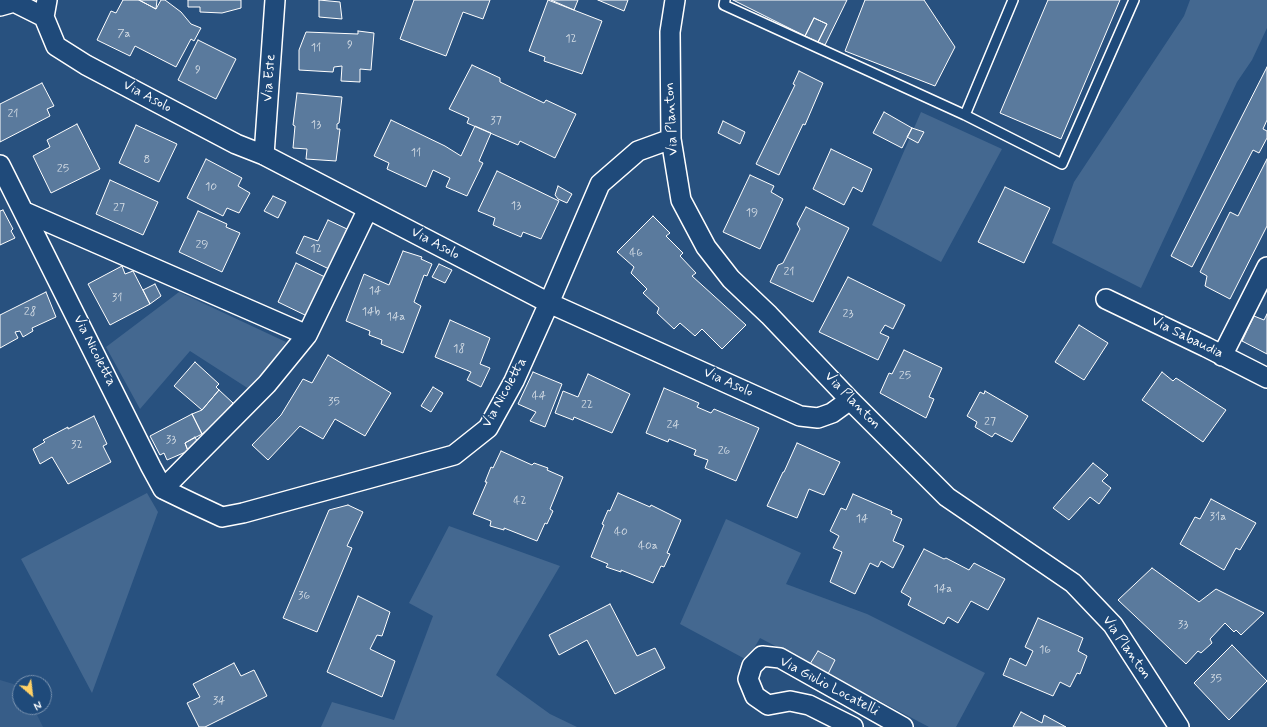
<!DOCTYPE html>
<html>
<head>
<meta charset="utf-8">
<style>
  body { margin:0 }
  #map { position:relative; width:1267px; height:727px; overflow:hidden; background:#28517f; font-family:Mynerve,sans-serif }
  canvas { display:block }
  .north { position:absolute; left:12px; top:675px; width:40px; height:40px; box-sizing:border-box; background:#1f4a7a; border:1px solid #7992af; border-radius:50%; rotate:152deg; font-size:11px; font-weight:700; line-height:16px; text-align:center; color:#fff }
  .north::after { content:''; display:block; margin:auto; width:14px; height:18px; background:#ffd166; clip-path:polygon(50% 0,100% 100%,50% 72%,0 100%) }
</style>
</head>
<body>
<div id="map">
<canvas width="1267" height="727"></canvas>
<div class="north">N</div>
</div>
<script>
const ctx = document.querySelector('canvas').getContext('2d');
ctx.lineJoin = 'round';
function paint(path, color) {
  ctx.fillStyle = color;
  ctx.fill(path, 'evenodd');
}
function toPath(rows) {
  const path = new Path2D();
  for (const r of rows) {
    path.moveTo(r[0], r[1]);
    for (let i = 2; i < r.length; i += 2) path.lineTo(r[i], r[i + 1]);
  }
  return path;
}
function stroke(path, color, width, dash) {
  ctx.strokeStyle = color;
  ctx.lineWidth = width;
  ctx.lineCap = dash ? 'butt' : 'round';
  ctx.setLineDash(dash || []);
  ctx.stroke(path);
}
function drawText(font, color, halo, rows, align = 'center') {
  ctx.font = font + ' Mynerve,sans-serif';
  ctx.lineWidth = 3;
  ctx.setLineDash([]);
  ctx.textBaseline = 'middle';
  ctx.strokeStyle = halo;
  ctx.fillStyle = color;
  for (const [text, x, y, turn = 0] of rows) {
    ctx.save();
    ctx.translate(x, y);
    ctx.rotate((+turn || 0) * Math.PI / 180);
    ctx.textAlign = isNaN(turn) ? turn : align;
    if (halo) ctx.strokeText(text, 0, 0);
    ctx.fillText(text, 0, 0);
    ctx.restore();
  }
}
paint(toPath([
  [0,680,20,686,20,707,33,707,43,727,0,727]
]), '#375d88');
paint(toPath([
  [1190,0,1267,0,1267,28,1252,60,1237,82,1141,288,1052,243,1074,182,1184,16],
  [921,112,1002,149,941,262,872,225],
  [179,292,286,342,260,380,249,389,190,351,140,409,106,347],
  [147,493,158,512,92,693,21,559],
  [726,519,801,553,786,584,867,614,985,673,956,727,929,727,760,638,747,660,680,624],
  [449,526,560,566,496,675,550,714,577,727,321,727,332,702,394,720,433,616,409,603]
]), '#446890');
const building = toPath([
  [123,0,139,0,156,9,161,0,165,0,181,12,191,24,201,28,194,41,191,39,176,67,135,46,130,56,97,40,111,11,116,13,123,0],
  [139,0,157,0,156,9,139,0],
  [188,0,241,0,241,8,222,13,200,12,200,7,188,7,188,0],
  [319,0,340,2,342,19,319,17,319,0],
  [414,0,490,0,483,19,463,12,446,56,400,39,414,0],
  [548,0,602,21,582,74,544,61,545,57,529,51,548,0],
  [551,0,578,0,574,10,551,0],
  [598,0,628,0,624,11,598,0],
  [733,0,847,0,825,45,818,42,827,24,814,18,805,36,733,0],
  [865,0,924,0,955,47,935,86,845,51,865,0],
  [1048,0,1120,0,1061,139,1000,113,1048,0],
  [814,18,827,24,818,42,805,36,814,18],
  [358,31,374,33,371,70,360,69,360,82,341,81,342,66,334,67,333,72,299,70,299,50,306,32,358,34,358,31],
  [198,40,236,59,216,99,178,80,198,40],
  [472,65,500,78,500,82,544,103,546,100,576,114,555,158,520,141,518,145,467,123,469,118,449,109,472,65],
  [1267,67,1267,120,1263,129,1267,131,1267,138,1259,153,1253,150,1192,267,1171,256,1267,67],
  [799,71,823,83,805,125,803,124,779,175,756,164,795,85,793,84,799,71],
  [42,83,54,106,47,109,50,116,0,142,0,104,42,83],
  [297,93,342,97,339,123,337,124,337,129,340,129,336,161,306,159,307,149,293,148,295,126,293,125,297,93],
  [884,112,912,128,902,148,873,133,884,112],
  [391,120,445,146,461,156,475,126,491,133,479,161,483,163,467,196,446,187,450,178,433,170,426,187,387,169,389,163,374,156,391,120],
  [723,121,745,132,740,144,718,133,723,121],
  [77,124,100,169,51,193,33,156,50,147,47,140,77,124],
  [136,125,177,144,159,182,119,163,136,125],
  [912,128,924,132,918,143,907,137,912,128],
  [831,149,872,169,862,192,853,187,844,205,813,189,831,149],
  [206,159,242,178,238,186,250,193,239,213,227,208,223,216,187,198,206,159],
  [1267,159,1267,226,1230,299,1205,286,1207,276,1200,272,1230,212,1238,216,1267,159],
  [497,171,559,201,541,239,523,232,521,237,493,225,495,218,478,211,497,171],
  [750,175,774,186,771,192,783,199,760,249,723,232,750,175],
  [110,180,158,202,143,235,96,214,110,180],
  [558,186,572,194,567,203,558,199,555,195,558,186],
  [1005,187,1050,208,1024,263,978,242,1005,187],
  [273,196,286,202,278,218,264,211,273,196],
  [806,207,849,228,813,302,770,282,778,265,783,263,800,229,797,224,806,207],
  [3,210,13,229,11,231,15,238,0,245,0,211,3,210],
  [198,211,227,224,226,227,240,233,222,272,179,252,198,211],
  [653,216,670,233,666,236,683,253,680,256,696,273,692,276,746,325,722,349,702,329,695,336,680,323,674,329,657,313,659,308,643,293,647,289,631,273,634,267,617,252,653,216],
  [328,220,347,229,329,269,296,253,304,236,318,241,328,220],
  [403,251,422,257,421,259,432,264,427,276,424,275,414,302,421,306,403,353,381,344,382,340,369,335,370,331,346,321,364,274,389,285,403,251],
  [296,263,325,277,307,316,278,302,296,263],
  [439,264,452,270,445,283,432,277,439,264],
  [122,266,125,274,133,271,150,304,110,325,88,284,122,266],
  [848,277,905,305,893,329,885,325,880,333,889,337,878,360,819,332,848,277],
  [155,284,161,296,150,304,143,290,155,284],
  [46,292,56,317,32,328,33,331,23,337,20,331,15,332,18,338,0,348,0,315,46,292],
  [1267,314,1267,354,1242,341,1254,316,1264,320,1267,314],
  [450,320,490,338,480,364,490,368,481,387,467,380,471,372,435,357,450,320],
  [1079,325,1108,343,1084,380,1055,362,1079,325],
  [904,350,942,368,929,397,934,399,926,418,880,393,889,373,892,374,904,350],
  [328,355,391,393,365,436,335,419,323,439,300,426,268,460,252,445,281,415,303,379,312,383,328,355],
  [195,362,219,384,216,387,219,390,202,410,174,386,195,362],
  [533,372,562,384,545,427,530,421,536,412,518,404,533,372],
  [1162,372,1173,381,1176,378,1226,410,1203,442,1142,400,1162,372],
  [588,374,630,394,612,433,574,417,573,420,555,413,563,391,578,397,588,374],
  [433,387,443,393,431,412,421,406,433,387],
  [664,388,699,403,697,407,711,413,714,409,759,428,736,481,705,468,708,460,694,455,696,450,669,439,668,442,646,433,664,388],
  [219,390,233,403,213,426,202,434,192,414,202,410,219,390],
  [985,391,1028,416,1012,442,995,433,992,437,975,427,977,422,967,416,980,392,984,394,985,391],
  [192,414,202,434,185,443,188,451,167,460,164,453,160,455,150,436,192,414],
  [94,416,107,444,103,446,111,462,68,484,52,457,40,464,33,449,45,442,43,440,68,427,68,429,94,416],
  [195,437,199,445,188,451,185,443,195,437],
  [797,443,840,462,824,495,809,489,797,518,767,506,783,472,784,472,797,443],
  [501,451,532,465,534,463,548,468,547,470,563,477,550,509,553,511,547,524,545,523,537,541,504,528,504,530,490,526,491,521,473,514,487,482,485,482,491,467,493,468,501,451],
  [1093,463,1108,475,1102,481,1111,488,1099,504,1090,497,1069,520,1053,508,1093,463],
  [618,493,650,507,651,505,681,520,667,553,670,554,664,567,661,566,653,583,621,570,621,572,606,567,608,564,591,557,604,525,602,524,608,510,610,511,618,493],
  [853,494,892,511,891,514,902,519,893,541,904,546,893,568,881,561,878,567,870,563,855,594,830,582,842,552,833,548,839,536,830,531,841,508,846,510,853,494],
  [1211,499,1256,523,1240,550,1236,548,1224,570,1180,544,1195,517,1200,519,1211,499],
  [348,505,363,512,347,546,352,548,317,632,283,618,329,510,348,505],
  [924,549,944,559,946,558,969,570,974,563,1005,579,988,610,971,601,958,623,948,617,944,624,908,605,911,598,901,592,924,549],
  [1152,568,1199,602,1216,589,1264,613,1241,635,1236,630,1234,632,1225,623,1210,639,1212,643,1201,653,1198,651,1186,664,1118,600,1152,568],
  [358,596,390,612,382,636,377,635,370,649,395,661,382,697,327,672,358,596],
  [610,604,637,656,655,648,665,668,615,694,587,640,559,655,549,635,610,604],
  [1038,618,1083,638,1078,651,1087,656,1080,674,1077,673,1070,687,1060,682,1053,696,1003,675,1010,658,1026,666,1033,651,1025,647,1038,618],
  [1232,645,1267,681,1229,720,1194,683,1232,645],
  [818,651,835,660,828,674,810,664,818,651],
  [234,663,241,676,254,670,267,696,205,727,199,727,187,703,200,697,193,684,234,663],
  [1021,712,1042,723,1044,715,1066,727,1013,727,1021,712]
]);
paint(building, '#5a7a9d');
stroke(building, '#fff', 1);
const lane = toPath([
  [725,0,724,5,965,115,1062,164,1134,0],
  [965,115,1013,0]
]);
const street = toPath([
  [47,0,44,17,56,46,86,65,236,144,264,155,368,209,549,303,800,416,818,418,832,413,850,400],
  [675,0,670,32,671,139,681,200,706,247,731,279,769,315,850,400,947,497,1073,583,1113,625,1179,727],
  [0,6,14,2,44,17],
  [264,155,275,0],
  [0,165,151,467,163,489,192,503,222,517,243,513,454,455,488,428,514,381,549,303,600,184,638,151,671,139],
  [25,212,307,335],
  [1106,299,1206,347,1267,378],
  [1222,356,1267,267],
  [163,489,267,384,307,335,368,209],
  [853,727,809,705,790,701,768,705,755,696,748,679,752,666,762,656,780,658,903,727]
]);
stroke(lane, '#fff', 12);
stroke(street, '#fff', 22);
stroke(lane, '#1f4a7a', 9);
stroke(street, '#1f4a7a', 19);
drawText('12px', '#d6dee6', null, [
  ["7a",124,34],
  ["12",571,39],
  ["9",350,45],
  ["11",316,48],
  ["9",198,70],
  ["21",13,114],
  ["37",496,121],
  ["13",316,125],
  ["11",416,153],
  ["8",147,160],
  ["25",63,169],
  ["10",211,187],
  ["13",516,206],
  ["27",119,208],
  ["19",752,213],
  ["29",202,245],
  ["12",316,249],
  ["46",636,253],
  ["21",789,272],
  ["14",375,291],
  ["31",117,298],
  ["28",30,312],
  ["14b",371,312],
  ["23",848,314],
  ["14a",396,317],
  ["18",459,349],
  ["25",905,376],
  ["44",539,396],
  ["35",334,402],
  ["22",587,405],
  ["27",990,422],
  ["24",673,425],
  ["33",171,440],
  ["32",77,445],
  ["26",724,451],
  ["42",520,501],
  ["31a",1218,517],
  ["14",862,519],
  ["40",621,532],
  ["40a",648,546],
  ["14a",943,589],
  ["36",304,596],
  ["33",1183,625],
  ["16",1045,650],
  ["35",1216,679],
  ["34",219,701]
]);
drawText('14px', '#fff', '#1f4a7a', [
  ["Via Este",270,78,-86],
  ["Via Asolo",147,97,28],
  ["Via Planton",672,119,-93],
  ["Via Asolo",435,244,28],
  ["Via Sabaudia",1187,338,26],
  ["Via Nicoletta",94,351,63],
  ["Via Asolo",728,383,24],
  ["Via Nicoletta",505,393,-61],
  ["Via Planton",852,401,46],
  ["Via Planton",1126,648,55],
  ["Via Giulio Locatelli",829,687,28]
]);
</script>
</body>
</html>
